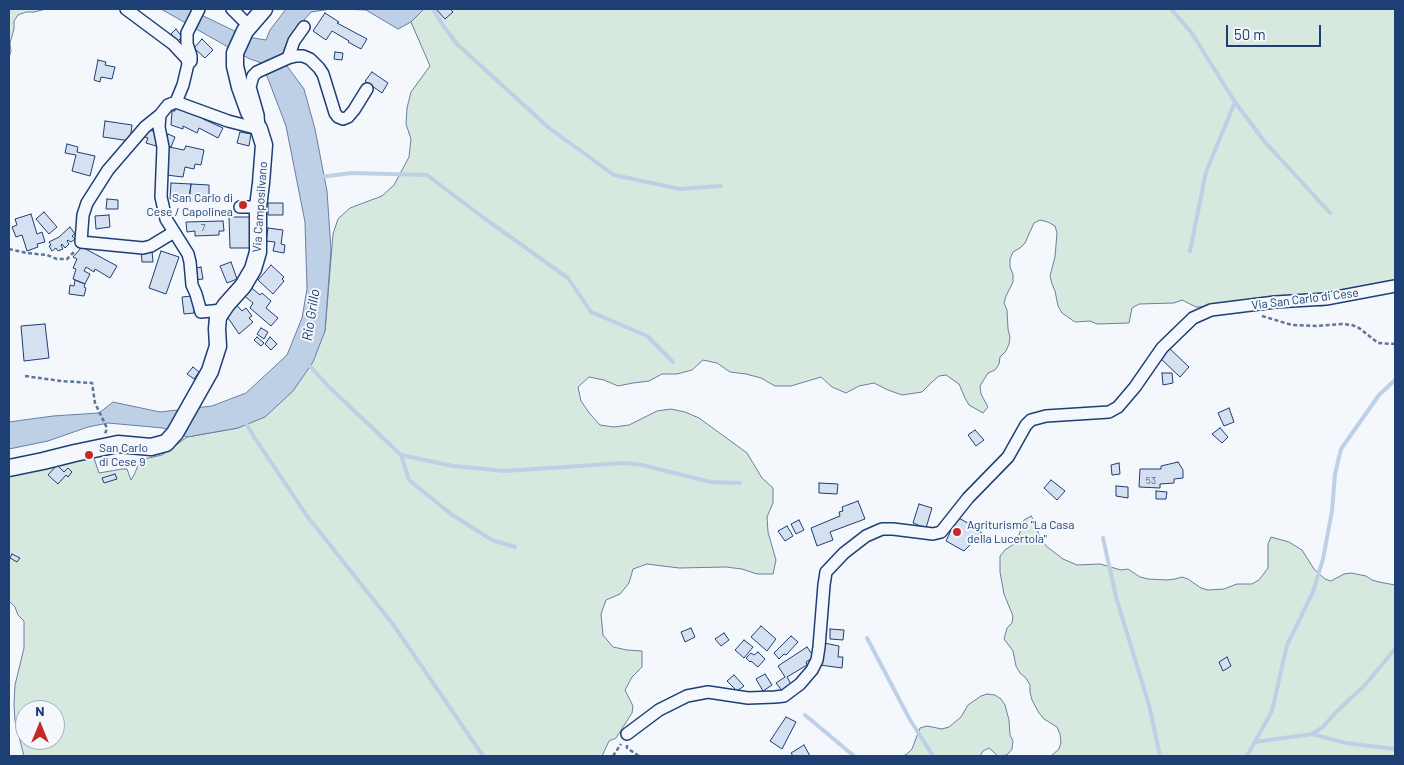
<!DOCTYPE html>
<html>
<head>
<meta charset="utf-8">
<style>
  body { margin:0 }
  #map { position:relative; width:1404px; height:765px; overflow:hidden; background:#f4f7fb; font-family:Barlow,sans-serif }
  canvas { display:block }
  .frame { position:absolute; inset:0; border:10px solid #1d3f73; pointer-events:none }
  .north { position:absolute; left:15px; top:700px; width:50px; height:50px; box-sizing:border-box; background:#f4f7fb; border:1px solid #9eadc5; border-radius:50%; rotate:0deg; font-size:14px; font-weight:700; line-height:20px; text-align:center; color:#1d3f73 }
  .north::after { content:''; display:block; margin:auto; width:18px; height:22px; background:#c62828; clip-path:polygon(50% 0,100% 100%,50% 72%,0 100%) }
  .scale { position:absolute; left:1226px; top:25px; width:95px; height:22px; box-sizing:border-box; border:2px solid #1d3f73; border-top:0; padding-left:6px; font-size:15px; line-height:18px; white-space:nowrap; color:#1d3f73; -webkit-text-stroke:4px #f4f7fb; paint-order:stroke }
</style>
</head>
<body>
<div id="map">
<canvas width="1404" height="765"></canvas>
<div class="frame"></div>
<div class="north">N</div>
<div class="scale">50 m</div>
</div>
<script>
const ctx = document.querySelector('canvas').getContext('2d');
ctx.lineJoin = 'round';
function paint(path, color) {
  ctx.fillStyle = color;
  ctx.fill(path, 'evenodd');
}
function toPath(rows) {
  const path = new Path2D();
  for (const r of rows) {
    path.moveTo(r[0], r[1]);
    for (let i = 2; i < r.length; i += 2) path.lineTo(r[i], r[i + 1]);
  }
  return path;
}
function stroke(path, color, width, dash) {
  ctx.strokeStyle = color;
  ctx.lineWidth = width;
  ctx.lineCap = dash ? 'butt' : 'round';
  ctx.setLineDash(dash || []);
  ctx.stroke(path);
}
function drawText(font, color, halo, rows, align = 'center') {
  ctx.font = font + ' Barlow,sans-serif';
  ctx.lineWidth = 4;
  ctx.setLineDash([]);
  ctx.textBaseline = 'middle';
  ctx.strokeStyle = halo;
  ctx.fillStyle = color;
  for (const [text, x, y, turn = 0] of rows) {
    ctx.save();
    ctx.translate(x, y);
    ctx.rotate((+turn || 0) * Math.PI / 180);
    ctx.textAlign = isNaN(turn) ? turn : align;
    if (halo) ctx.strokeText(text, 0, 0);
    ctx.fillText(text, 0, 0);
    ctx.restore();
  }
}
const green = toPath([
  [9,9,46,9,34,12,26,12,18,15,14,21,14,29,10,43,11,51,9,58,9,9],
  [424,9,1395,9,1395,291,1350,299,1323,306,1300,305,1196,307,1182,300,1174,303,1139,304,1132,308,1129,323,1097,324,1090,321,1075,322,1062,313,1058,306,1055,291,1052,284,1050,276,1055,257,1057,233,1055,226,1048,222,1040,220,1034,223,1025,243,1020,248,1013,252,1010,259,1010,267,1013,274,1013,282,1006,296,1004,303,1007,310,1008,329,1010,337,1009,344,1006,351,1000,357,999,364,995,370,988,373,980,386,981,394,988,407,983,413,969,405,965,398,959,384,946,375,939,376,933,381,922,392,902,395,888,390,874,383,859,386,846,393,832,387,821,377,791,386,775,386,761,378,746,374,730,372,717,363,703,360,692,370,677,374,662,374,649,381,633,383,618,386,604,380,589,377,578,387,581,401,590,414,600,425,614,427,629,425,657,411,671,409,685,412,699,418,747,453,762,478,773,488,773,503,767,517,768,532,776,560,773,574,757,574,742,569,726,567,679,568,647,564,633,569,629,583,620,594,606,600,601,614,603,635,613,647,627,650,642,651,642,667,632,677,625,690,633,706,632,713,616,738,609,741,602,756,24,756,15,721,14,705,15,685,24,648,24,621,18,615,15,607,9,601,9,473,93,455,99,473,122,469,127,469,131,480,135,473,138,465,144,459,162,455,187,437,238,428,325,331,333,234,338,219,350,208,382,196,394,185,409,157,411,139,406,124,407,108,411,92,430,66,411,22,424,9],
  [25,710,55,710,55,740,25,740,25,710],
  [1031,516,1038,526,1038,533,1046,546,1063,559,1077,565,1100,564,1121,570,1128,569,1140,577,1148,579,1167,580,1175,579,1182,577,1188,579,1201,588,1208,590,1224,589,1237,584,1252,584,1259,580,1268,568,1268,544,1271,537,1289,542,1302,550,1314,569,1325,579,1331,581,1344,574,1351,573,1366,576,1372,580,1379,582,1395,585,1395,756,1051,756,1059,749,1061,742,1060,734,1057,727,1044,719,1039,713,1032,700,1030,692,1030,685,1026,678,1020,673,1016,666,1013,651,1004,639,1007,628,1012,623,1013,616,1004,594,1000,572,1000,556,1005,550,1011,546,1017,541,1024,520,1031,516],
  [987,694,995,695,1001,699,1005,705,1009,720,1010,735,1013,741,1012,749,1007,755,998,756,989,748,983,751,980,756,903,756,907,754,912,749,920,728,927,726,942,729,949,727,961,717,968,705,981,696,987,694]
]);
paint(green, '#d7e8df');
stroke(green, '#687fa3', 1);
const water = toPath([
  [161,9,189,9,247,37,266,40,270,30,286,9,331,9,311,12,290,36,284,49,287,66,304,89,315,129,327,191,331,250,325,331,313,362,293,391,265,417,238,428,187,437,163,428,108,423,88,427,48,441,9,449,9,422,53,416,99,413,113,402,160,412,212,406,246,393,287,355,302,318,307,289,305,222,286,126,262,63,250,59,228,47,161,9],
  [343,9,424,9,411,22,398,29,366,10,343,9]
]);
paint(water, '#bed0e5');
stroke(water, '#687fa3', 1);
stroke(toPath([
  [433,9,442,24,457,44,549,128,614,175,680,189,721,186],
  [1171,9,1191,32,1235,102,1264,141,1330,213],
  [320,177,352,173,427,175,484,218,568,278,591,312,647,336,673,362],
  [1190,251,1206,172,1235,102],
  [308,364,328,386,401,455,453,466,505,471,624,463,642,465,711,482,740,483],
  [244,420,254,437,307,516,392,623,483,756],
  [401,455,409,480,451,514,492,540,515,547],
  [1103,538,1116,597,1149,705,1160,756],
  [867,638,909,718,933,756],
  [805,715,854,756],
  [1312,734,1323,727,1335,713,1365,685,1395,649],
  [1255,742,1312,734,1346,743,1395,749],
  [1247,756,1272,711,1287,645,1313,592,1323,559,1332,511,1335,474,1341,449,1379,395,1395,380]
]), '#bed0e5', 4);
const building = toPath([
  [438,9,450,9,453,12,445,19,437,10,438,9],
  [325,13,339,22,337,23,367,39,361,49,348,42,349,41,332,31,326,40,313,31,325,13],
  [176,29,182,37,178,41,171,34,176,29],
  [202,39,213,50,205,58,194,48,202,39],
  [335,52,343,53,342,60,334,59,335,52],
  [98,60,106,62,105,65,115,67,112,79,101,77,100,82,94,80,98,60],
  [372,72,388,83,382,93,365,81,372,72],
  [175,106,205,116,203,119,223,128,218,138,199,128,197,133,183,126,183,129,171,125,172,111,175,111,175,106],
  [105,121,132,125,130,141,103,137,105,121],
  [146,129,156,132,155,138,158,139,156,146,146,143,148,138,144,137,146,129],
  [240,132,251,134,249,146,237,143,240,132],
  [168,134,175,137,171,147,165,144,168,134],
  [67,144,78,147,77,152,95,156,90,176,72,171,76,155,65,153,67,144],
  [186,146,204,150,201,165,195,164,194,169,185,167,183,177,166,175,169,147,184,150,186,146],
  [171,183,191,184,189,200,170,199,171,183],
  [191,184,209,185,209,197,199,196,199,200,189,200,191,184],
  [107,199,118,200,118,209,106,209,107,199],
  [268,203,283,203,283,215,268,215,268,203],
  [44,212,57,227,49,234,36,219,44,212],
  [31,214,37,234,42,232,45,242,37,244,38,247,27,251,22,235,16,237,12,227,17,225,15,219,31,214],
  [109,215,110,227,96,229,95,216,109,215],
  [229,217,250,217,250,248,230,248,229,217],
  [223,221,224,231,219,231,219,235,195,236,195,231,187,232,186,222,223,221],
  [70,227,75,234,72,236,75,239,71,242,68,240,67,241,69,244,65,248,62,244,61,245,63,249,58,251,56,248,52,251,49,246,51,245,49,242,59,237,70,227],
  [268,228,283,230,281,244,285,245,284,253,273,251,275,242,266,241,268,228],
  [82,247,117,266,110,278,95,269,94,272,86,267,84,271,90,274,85,284,73,279,76,269,73,268,77,259,73,257,82,247],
  [141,251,152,251,153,262,142,262,141,251],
  [161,251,179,257,166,294,149,288,161,251],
  [231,262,237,279,227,283,220,266,231,262],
  [271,265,284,277,282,279,284,281,273,294,258,280,271,265],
  [201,267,203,279,194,280,192,269,201,267],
  [75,280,85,284,84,287,86,288,84,296,69,294,70,285,74,286,75,280],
  [247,284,260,295,262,293,271,301,266,308,278,318,271,326,250,308,253,303,241,293,247,284],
  [193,296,194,313,184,314,182,297,193,296],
  [234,302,242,311,246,308,252,316,249,318,253,322,239,334,224,312,234,302],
  [45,324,49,358,24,361,21,326,45,324],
  [261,328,268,332,264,339,257,334,261,328],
  [257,337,264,343,261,346,254,340,257,337],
  [270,337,277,344,271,350,265,344,270,337],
  [1168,347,1189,367,1180,377,1159,357,1168,347],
  [193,367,199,372,194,379,187,374,193,367],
  [1162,373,1172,373,1173,383,1163,385,1162,373],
  [1229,408,1234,422,1224,426,1218,413,1229,408],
  [1220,428,1228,437,1222,443,1212,434,1220,428],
  [975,430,984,440,976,446,968,435,975,430],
  [1178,462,1183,470,1183,478,1174,479,1174,483,1160,484,1160,488,1139,487,1140,469,1161,469,1161,466,1178,462],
  [1119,463,1120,474,1112,475,1111,465,1119,463],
  [57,465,64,472,68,468,72,472,68,477,66,475,58,484,48,475,57,465],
  [115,474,117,479,104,483,102,478,115,474],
  [1051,480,1065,491,1057,500,1044,488,1051,480],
  [819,483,838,484,837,494,819,493,819,483],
  [1116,486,1128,487,1128,498,1116,496,1116,486],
  [1156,491,1167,492,1166,499,1156,499,1156,491],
  [858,501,865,519,830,532,833,540,817,546,811,528,840,516,839,512,843,511,842,507,858,501],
  [919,504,932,508,926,528,913,523,919,504],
  [957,517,973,526,982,533,964,551,946,541,957,517],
  [799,520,804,530,796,534,791,524,799,520],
  [787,526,793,536,785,541,778,531,787,526],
  [12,554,20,558,17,562,10,558,12,554],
  [761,626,776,639,767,651,751,637,761,626],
  [691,628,695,637,685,642,681,632,691,628],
  [830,629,844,630,843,640,830,639,830,629],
  [724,633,729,640,721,646,715,639,724,633],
  [791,636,798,642,786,655,784,654,779,659,774,653,791,636],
  [744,640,753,647,744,658,735,650,744,640],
  [824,643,839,646,838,657,843,657,842,668,820,665,824,643],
  [807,647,814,657,806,662,807,665,787,677,792,686,783,692,776,683,785,677,778,666,807,647],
  [758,652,765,659,758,667,751,661,750,662,746,658,751,653,754,655,758,652],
  [1227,657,1231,666,1223,671,1219,662,1227,657],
  [765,674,772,685,763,691,756,679,765,674],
  [734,675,744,686,737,691,727,681,734,675],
  [786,717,796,722,782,749,770,741,786,717],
  [804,745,810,756,793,756,791,753,804,745]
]);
paint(building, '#d5e0f0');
stroke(building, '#1d3f73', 1);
const street = toPath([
  [126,9,173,44,187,59,188,64,183,85,176,102],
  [232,9,249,26],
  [288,58,294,41,304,27],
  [188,64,191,61,191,56,187,44,187,33,199,9],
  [160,115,159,127,163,147,161,197,166,219,188,254,190,262,192,285,196,294,201,312,223,310],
  [240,207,258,207],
  [174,232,151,246,143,248,81,242,83,215,87,203,108,170,145,127,160,115,168,105,176,102,228,121,259,129,258,115,250,87,253,76,257,72,288,58,296,56,303,56,310,59,319,68,323,74,335,113,338,117,343,119,348,117,354,110,367,89],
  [627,734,659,710,687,696,708,692,748,698,775,697,784,696,800,684,812,670,817,660,819,647,824,585,826,572,844,553,866,536,882,529,893,529,933,534,941,532,968,498,1008,457,1026,425,1031,420,1046,416,1109,412,1118,407,1135,387,1162,348,1193,318,1211,310,1275,302,1326,299,1395,286]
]);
const secondary = toPath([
  [9,468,43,461,75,453,118,444,151,447,166,443,175,433,210,371,218,346,217,329,218,317,226,305,243,286,253,269,258,252,258,207,261,183,264,145,259,129,249,112,240,87,235,66,235,53,245,31,264,9]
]);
stroke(street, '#1d3f73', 14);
stroke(secondary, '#1d3f73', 19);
stroke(toPath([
  [9,249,27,253,47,255,57,259,67,259,73,253,74,250],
  [1262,316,1292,325,1317,326,1342,324,1352,325,1359,328,1378,343,1395,344],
  [25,376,61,381,92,383,95,403,107,428,105,434],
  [627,745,627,748,639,756],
  [613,756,621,744]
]), '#5e769c', 2.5, [4, 2.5]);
stroke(street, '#f4f7fb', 11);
stroke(secondary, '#f4f7fb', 16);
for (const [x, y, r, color] of [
  [243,205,5,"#c62828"],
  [89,455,5,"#c62828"],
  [957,532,5,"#c62828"]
]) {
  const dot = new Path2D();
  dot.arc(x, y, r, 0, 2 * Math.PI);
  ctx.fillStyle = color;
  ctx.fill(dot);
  stroke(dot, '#f4f7fb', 2);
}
drawText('10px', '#4b6792', null, [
  ["7",203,228],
  ["53",1151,481]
]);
drawText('12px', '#1d3f73', '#f4f7fb', [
  ["San Carlo di",233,198,"right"],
  ["Cese / Capolinea",233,212,"right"],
  ["San Carlo",99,448],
  ["di Cese 9",99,462],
  ["Agriturismo \"La Casa",967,525],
  ["della Lucertola\"",967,539]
], 'left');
drawText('12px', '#1d3f73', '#f4f7fb', [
  ["Via Camposilvano",260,207,-86],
  ["Via San Carlo di Cese",1305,299,-7]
]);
drawText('italic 14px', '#1d3f73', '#f4f7fb', [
  ["Rio Grillo",311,315,-81]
]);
</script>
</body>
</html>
